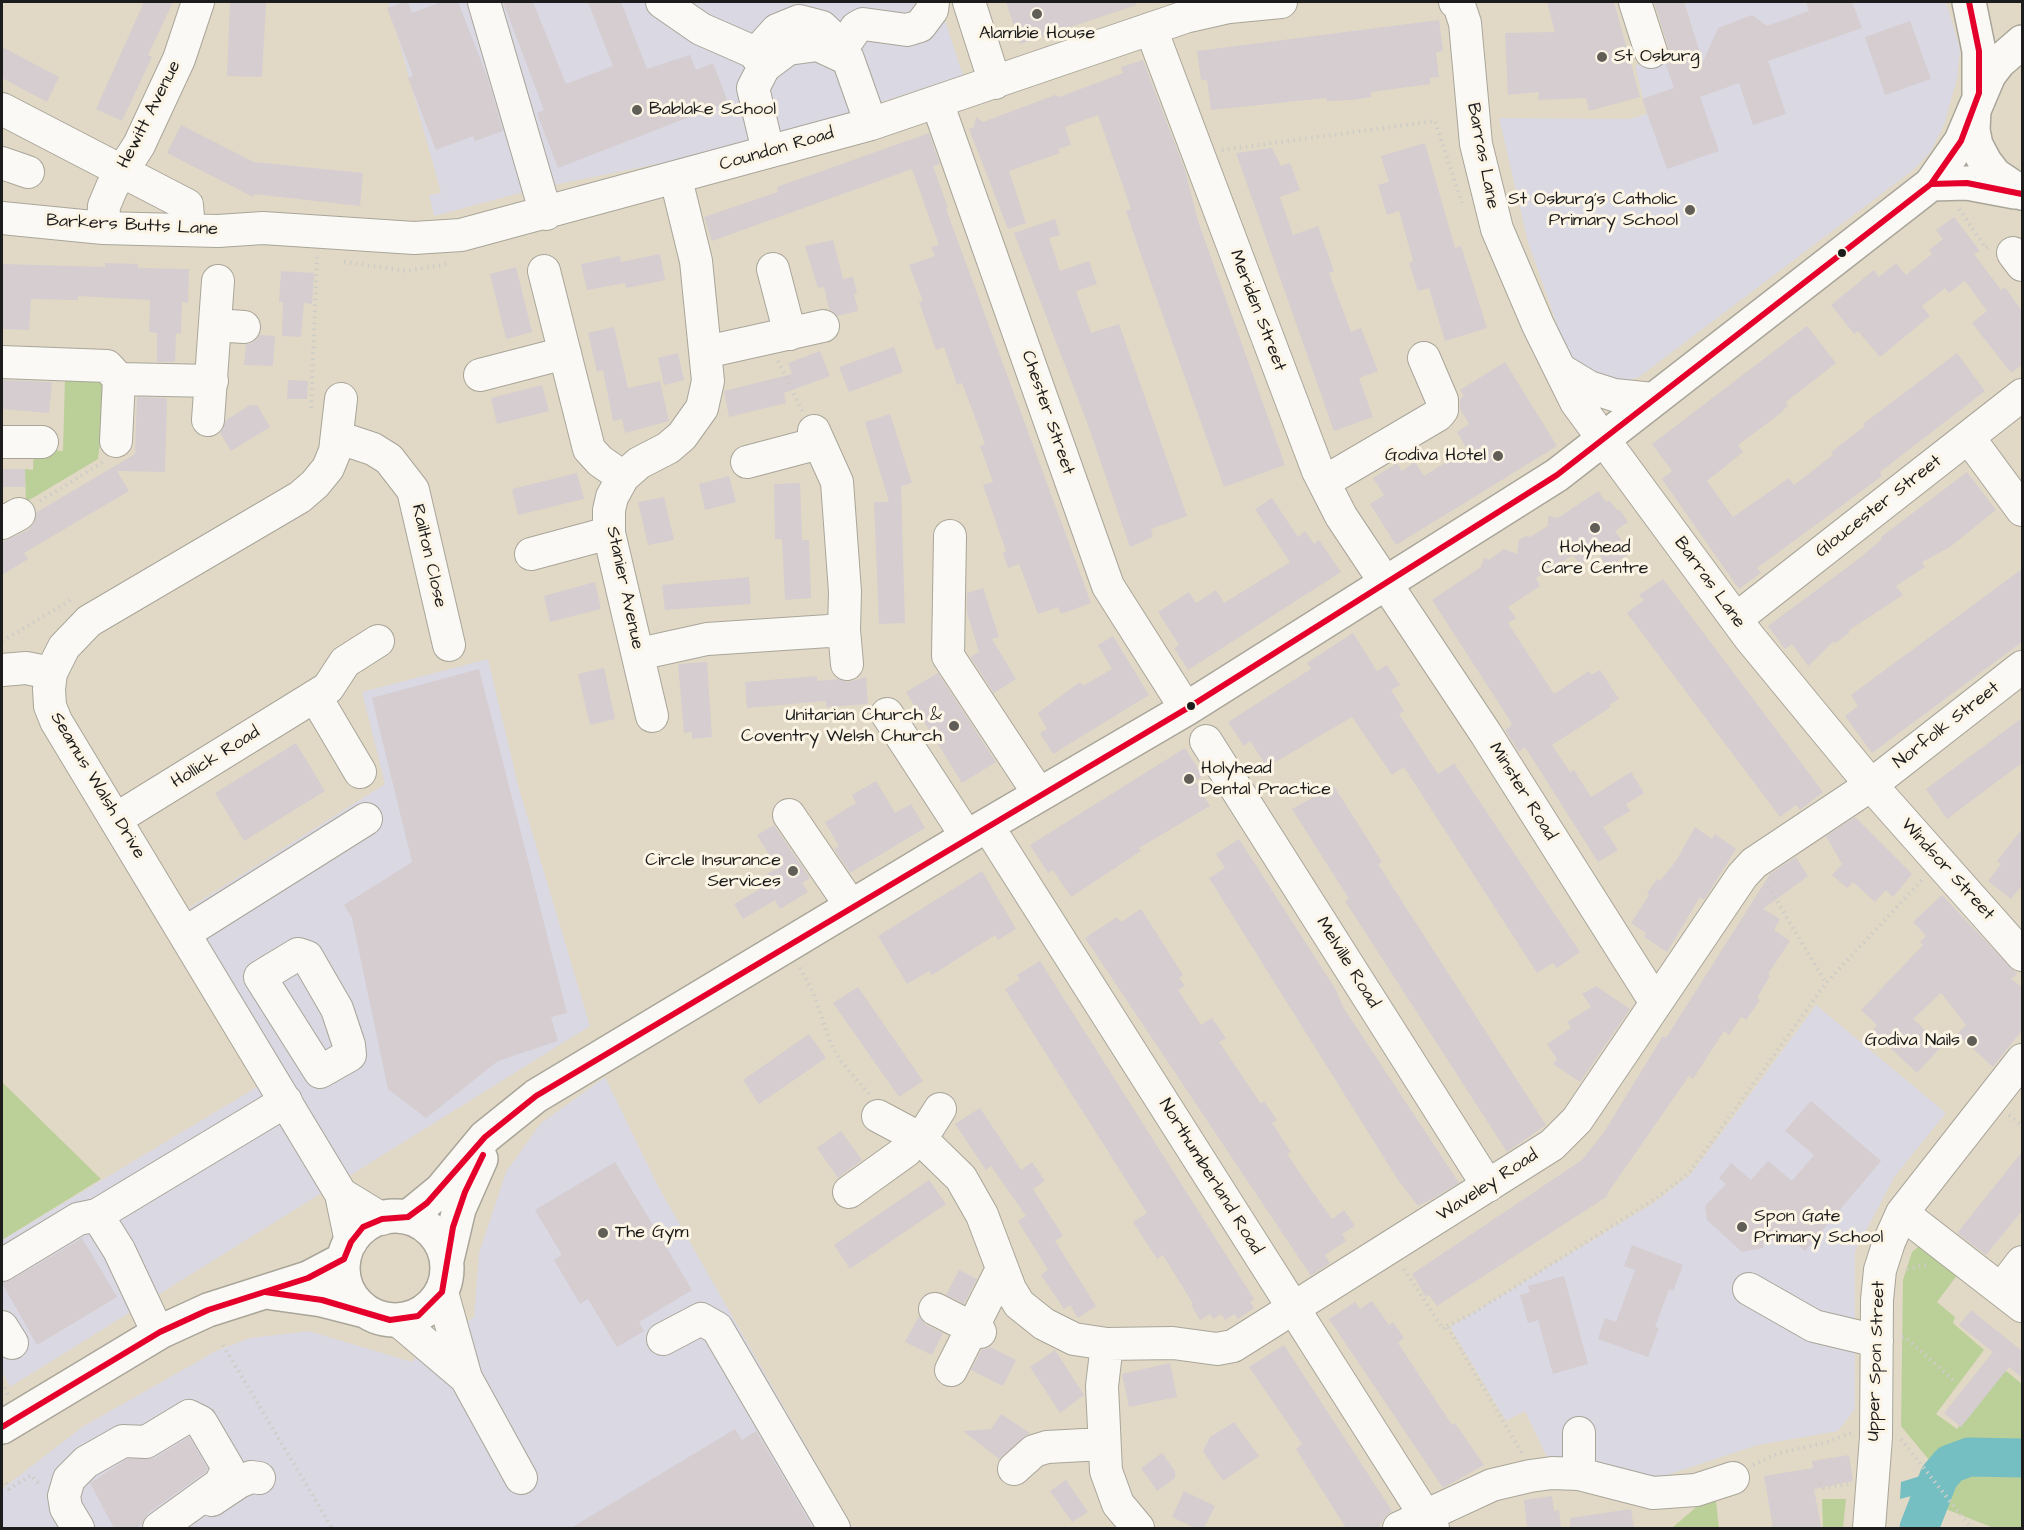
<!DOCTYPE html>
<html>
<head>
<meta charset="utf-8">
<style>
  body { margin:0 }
  #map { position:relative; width:2024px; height:1530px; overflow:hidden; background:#e1d9c6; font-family:"Architects Daughter",sans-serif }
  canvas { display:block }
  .frame { position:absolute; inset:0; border:3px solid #1c1c1c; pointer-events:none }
</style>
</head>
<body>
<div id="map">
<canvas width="2024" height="1530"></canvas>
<div class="frame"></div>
</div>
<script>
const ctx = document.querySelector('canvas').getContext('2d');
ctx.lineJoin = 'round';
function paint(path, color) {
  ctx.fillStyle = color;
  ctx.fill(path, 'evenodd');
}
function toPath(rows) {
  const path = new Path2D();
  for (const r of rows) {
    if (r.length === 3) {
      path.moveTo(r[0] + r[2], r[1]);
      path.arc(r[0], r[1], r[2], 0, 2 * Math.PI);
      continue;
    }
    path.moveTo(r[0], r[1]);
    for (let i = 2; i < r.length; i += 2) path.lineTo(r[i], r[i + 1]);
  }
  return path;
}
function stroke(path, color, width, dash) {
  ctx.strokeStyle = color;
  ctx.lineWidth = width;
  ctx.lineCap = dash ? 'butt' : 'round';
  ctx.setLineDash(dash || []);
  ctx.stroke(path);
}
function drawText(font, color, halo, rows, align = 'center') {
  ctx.font = font + ' "Architects Daughter",sans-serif';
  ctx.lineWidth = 6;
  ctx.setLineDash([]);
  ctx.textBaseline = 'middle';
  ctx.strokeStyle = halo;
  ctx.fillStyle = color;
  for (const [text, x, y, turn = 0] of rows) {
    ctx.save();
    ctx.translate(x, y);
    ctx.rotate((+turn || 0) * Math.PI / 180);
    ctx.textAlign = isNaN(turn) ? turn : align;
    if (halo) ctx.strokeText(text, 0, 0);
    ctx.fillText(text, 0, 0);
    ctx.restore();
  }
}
paint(toPath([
  [388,2,939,2,963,75,750,145,539,188,434,216,429,195,441,193],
  [1684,2,1946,2,1960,49,1957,79,1944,125,1931,151,1913,170,1639,377,1621,382,1603,382,1575,363,1565,347,1528,242,1499,118,1629,119,1647,114,1635,66,1698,47],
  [488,659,518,785,590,1026,10,1387,2,1372,2,1240,272,1078,175,917,385,784,362,692],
  [1816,1005,1946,1113,1895,1176,1855,1251,1855,1409,1838,1431,1758,1445,1649,1481,1562,1457,1548,1459,1525,1411,1506,1421,1450,1327,1655,1202,1691,1174],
  [605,1077,658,1186,853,1528,2,1528,2,1489,82,1427,216,1351,250,1338,309,1331,412,1362,419,1354,474,1317,479,1253,506,1172,540,1124]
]), '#dad8e2');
paint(toPath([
  [65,378,100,382,106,391,98,459,26,502,25,469,33,470,34,449,63,451],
  [2,1082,101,1179,2,1240],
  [1918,1247,1928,1249,1958,1274,1937,1302,1955,1317,1953,1323,1984,1350,1936,1414,1957,1429,2005,1370,2022,1384,2022,1528,1994,1528,1943,1508,1927,1481,1934,1466,1901,1426,1903,1280,1912,1252],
  [1822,1499,1846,1499,1843,1528,1823,1528],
  [1716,1501,1719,1528,1672,1528,1701,1503]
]), '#bbcf98');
paint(toPath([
  [1970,1450,1974,1466,1949,1473,1927,1528,1906,1528,1923,1493,1900,1499,1901,1482,1933,1472,1940,1460,1956,1451]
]), '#75bfc3');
stroke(toPath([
  [1919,1528,1939,1477,1950,1464,1969,1457,2022,1458]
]), '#75bfc3', 39);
paint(toPath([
  [144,2,173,2,148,55,152,57,122,121,96,109],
  [230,2,266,2,262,77,227,76],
  [404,2,408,2,412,13,441,2,458,2,488,79,503,131,475,141,473,136,436,150,408,78,413,76,387,8],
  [503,2,533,2,566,84,613,66,588,2,621,2,647,69,690,55,696,70,713,63,728,102,558,168,537,113,544,110],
  [1006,2,1136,2,1136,5,1020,44],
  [1547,2,1614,2,1640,97,1589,111,1586,98,1538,100,1539,92,1508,95,1505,33,1555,32],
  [1654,2,1684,2,1703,62,1718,28,1752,15,1767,26,1809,11,1806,2,1852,2,1862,28,1768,61,1786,114,1753,125,1739,83,1700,97,1719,151,1667,169,1642,99,1674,88,1665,62,1668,47],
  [1439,20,1443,51,1436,52,1439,77,1430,78,1430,84,1371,92,1371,97,1351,100,1327,101,1326,98,1211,110,1207,80,1201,80,1197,51],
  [1910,21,1931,79,1885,95,1865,37],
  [2,47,59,77,47,102,2,78],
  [1143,60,1185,170,1198,221,1285,465,1224,487,1139,249,1126,211,1131,209,1098,115,1065,127,1071,145,1058,149,1060,153,1009,171,1026,223,1008,229,969,129,974,127,976,117,983,122,1055,95,1059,97,1123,73,1121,67],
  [181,125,254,162,363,173,360,206,254,194,253,197,167,153],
  [929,133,940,164,933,166,948,208,946,209,1091,603,1061,614,1058,607,1038,614,1019,564,1008,568,1003,553,1006,551,983,485,993,482,980,446,985,444,962,383,957,385,944,347,936,350,919,302,923,301,909,265,935,256,931,247,939,245,912,169,712,241,704,217,778,192,777,187],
  [1425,143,1455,248,1461,246,1487,328,1445,341,1429,288,1418,291,1409,263,1413,261,1399,211,1387,215,1378,185,1389,182,1381,156],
  [1272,148,1281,166,1290,163,1300,190,1280,197,1293,235,1318,226,1334,271,1329,273,1351,332,1361,328,1378,371,1359,378,1373,417,1334,431,1236,153],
  [1954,217,1980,251,1974,254,2001,290,2005,287,2022,311,2022,365,2011,373,1972,323,1987,311,1965,281,1949,293,1945,288,1922,306,1930,316,1880,357,1858,331,1854,334,1831,305,1874,270,1879,277,1896,263,1906,275,1932,254,1929,250,1943,239,1936,230],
  [1055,219,1060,235,1049,238,1060,271,1089,261,1097,284,1076,291,1091,333,1119,324,1187,516,1151,529,1153,537,1130,547,1088,425,1014,233],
  [833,240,843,279,853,277,857,293,854,294,858,311,837,316,829,309,824,287,818,288,805,246],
  [660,254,665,280,626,288,625,283,587,290,581,264,620,256,621,262],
  [105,263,138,264,138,268,189,269,188,303,182,302,181,334,176,333,175,362,157,362,157,333,149,332,150,300,78,296,78,300,31,299,29,330,2,329,2,264,105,267],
  [516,267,532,332,506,339,490,274],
  [281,271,314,273,312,304,304,303,301,337,282,336,283,302,279,302],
  [1807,326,1836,363,1786,402,1788,405,1781,413,1738,445,1743,452,1707,481,1733,517,1789,478,1794,485,1833,455,1831,452,1865,426,1863,424,1957,353,1985,391,1880,472,1882,476,1757,568,1761,573,1739,589,1662,479,1672,471,1652,444],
  [614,327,628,388,660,381,669,421,625,433,622,419,613,421,603,370,597,372,588,333],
  [260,335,275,336,273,366,244,365,246,344,252,343],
  [894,347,903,372,849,392,839,367],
  [820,351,830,376,784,393,786,403,729,417,724,391,792,374,788,363],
  [678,353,684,380,664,385,658,358],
  [1505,362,1557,446,1396,545,1370,504,1384,495,1373,478,1397,463,1402,471,1415,462,1424,476,1467,449,1457,432,1469,424,1460,409,1460,399,1464,396,1460,390],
  [2,380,52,382,49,413,2,409],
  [288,380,308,381,307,399,287,399],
  [542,385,549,411,497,424,491,398],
  [137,397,167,398,165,472,117,471,129,491,24,553,28,559,2,575,2,542,28,530,34,523,37,512,135,454],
  [250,405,257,405,270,427,231,451,220,433,226,420],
  [890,414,912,483,901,486,905,623,879,624,874,502,889,502,865,422],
  [2,469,25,469,25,487,2,487],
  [1967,472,1996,510,1950,547,1922,562,1925,567,1896,586,1903,595,1849,630,1850,632,1836,643,1834,641,1808,666,1792,644,1785,649,1768,626,1861,557,1882,539,1881,537],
  [577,473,584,499,518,515,512,489],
  [729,476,736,502,705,510,699,484],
  [800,483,802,540,809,540,811,598,785,600,782,539,775,539,774,484],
  [1598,491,1606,502,1609,500,1617,510,1620,510,1628,522,1615,531,1630,553,1608,568,1598,553,1580,565,1573,555,1536,578,1540,586,1508,607,1516,618,1508,623,1554,694,1589,671,1591,675,1600,670,1619,699,1609,705,1611,707,1552,745,1570,772,1574,770,1591,797,1631,772,1644,793,1626,804,1630,811,1603,827,1618,850,1598,862,1525,747,1519,752,1505,730,1511,726,1511,722,1432,600,1481,567,1484,558,1489,560,1504,549,1517,554,1519,540,1526,536,1530,537,1548,526,1548,516,1558,518],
  [664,497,674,540,648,545,638,502],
  [1272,498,1298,537,1305,531,1314,544,1319,540,1341,572,1188,670,1174,648,1179,645,1158,612,1189,592,1196,603,1216,590,1224,603,1290,562,1255,509],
  [2022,569,2022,642,1872,753,1845,716,1858,706,1851,695],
  [749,577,751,604,665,610,662,585],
  [1663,579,1823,792,1800,810,1796,805,1780,817,1627,613,1644,600,1639,595],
  [595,582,601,609,550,622,544,596],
  [983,588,999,637,992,639,1016,679,994,693,970,657,979,652,967,613,967,593],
  [1353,633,1377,671,1387,665,1400,685,1391,690,1404,711,1399,714,1438,774,1454,763,1580,952,1557,968,1553,963,1537,973,1404,767,1392,775,1352,717,1267,767,1250,741,1244,746,1228,722,1311,669,1307,663],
  [1113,636,1149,695,1053,754,1040,733,1047,729,1038,713,1080,682,1083,686,1112,669,1098,645],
  [707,662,712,737,692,739,692,732,684,733,678,664],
  [604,668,615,719,590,725,578,674],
  [479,669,567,1013,551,1017,558,1041,498,1061,426,1118,388,1089,352,918,344,905,412,862,372,698],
  [938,673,996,762,962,783,906,692],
  [817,676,817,681,838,679,848,682,866,677,868,704,826,707,826,701,747,708,745,682],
  [2022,718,2022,763,1947,819,1926,789],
  [296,743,325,791,244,841,215,793],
  [1185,748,1203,776,1195,781,1210,806,1139,848,1141,851,1071,897,1053,870,1048,873,1030,845],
  [876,781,895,813,911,804,925,828,850,873,834,849,839,846,825,822,856,803,852,795],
  [1334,786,1382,862,1378,864,1394,889,1546,1125,1507,1152,1345,901,1349,899,1292,809],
  [1855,817,1912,874,1893,897,1886,890,1875,902,1853,882,1847,888,1832,875,1842,864,1826,836],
  [774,825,810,878,802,883,808,892,780,909,775,900,743,919,734,904,760,889,755,881,777,868,757,835],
  [1695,827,1712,839,1715,834,1736,849,1704,900,1700,897,1667,952,1644,937,1646,933,1631,923,1649,895,1647,893,1657,879,1660,881,1676,861],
  [2022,829,2022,885,2011,899,1988,881,2001,864,1997,861],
  [1239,839,1336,990,1343,1007,1459,1183,1432,1199,1418,1206,1398,1180,1209,878,1225,868,1216,854],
  [1796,857,1808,876,1763,909,1780,919,1774,930,1790,941,1768,974,1770,976,1757,998,1760,1000,1746,1020,1741,1017,1729,1035,1724,1031,1693,1079,1689,1076,1607,1194,1608,1196,1437,1306,1429,1295,1426,1297,1412,1274,1582,1160,1604,1132,1663,1036,1666,1038,1770,874],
  [982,871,1016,929,998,940,995,935,932,975,929,971,907,984,878,936],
  [1942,895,2017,974,2011,979,2022,987,2022,1030,1993,1067,1957,1034,1966,1025,1941,993,1913,1019,1942,1046,1917,1073,1872,1031,1877,1025,1861,1010,1923,945,1920,942,1926,936,1913,922],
  [1141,909,1183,975,1179,978,1185,986,1178,990,1201,1025,1212,1018,1226,1038,1219,1042,1261,1104,1264,1101,1277,1120,1272,1123,1291,1152,1287,1154,1312,1191,1332,1219,1344,1210,1355,1226,1342,1234,1346,1241,1325,1255,1330,1263,1311,1276,1085,938,1117,917,1121,922],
  [1040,961,1254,1299,1250,1302,1254,1308,1238,1319,1234,1314,1225,1320,1221,1314,1213,1319,1210,1314,1200,1320,1191,1305,1193,1304,1163,1255,1157,1259,1133,1222,1147,1213,1005,989,1020,980,1017,975],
  [1596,986,1630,1009,1580,1082,1553,1064,1557,1059,1547,1044,1571,1028,1567,1022,1591,1007,1582,994],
  [858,987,923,1081,899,1097,833,1003],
  [809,1034,826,1058,759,1104,743,1080],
  [1811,1101,1881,1161,1805,1251,1788,1236,1782,1243,1765,1228,1763,1248,1742,1252,1707,1220,1705,1206,1726,1184,1719,1178,1731,1163,1751,1180,1768,1161,1792,1181,1814,1155,1785,1131],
  [980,1108,1021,1170,1032,1162,1045,1181,1033,1189,1063,1236,1055,1241,1096,1306,1078,1318,1070,1305,1064,1309,1041,1275,1048,1270,1018,1221,1026,1216,991,1166,986,1170,955,1124],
  [841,1131,862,1160,838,1178,817,1148],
  [2022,1152,2022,1211,1986,1255,1957,1233],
  [615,1162,692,1290,639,1322,644,1331,617,1347,588,1299,580,1304,554,1260,562,1255,535,1210],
  [929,1180,946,1204,850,1269,834,1245],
  [82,1238,117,1297,37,1345,2,1283,11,1280],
  [1632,1245,1683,1265,1673,1291,1669,1289,1655,1327,1659,1328,1648,1357,1598,1339,1605,1318,1616,1322,1635,1270,1624,1266],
  [959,1270,977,1279,964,1304,946,1295],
  [1564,1276,1588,1364,1553,1374,1538,1320,1528,1323,1520,1295,1530,1292,1528,1286],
  [1372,1301,1389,1325,1393,1322,1404,1338,1398,1343,1452,1425,1455,1423,1484,1465,1443,1488,1329,1319,1355,1302,1360,1309],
  [1971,1310,2022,1351,2022,1378,2009,1367,1961,1427,1944,1413,1993,1352,1959,1325],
  [919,1316,926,1325,943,1333,932,1355,905,1342],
  [1284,1345,1392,1511,1385,1517,1378,1528,1346,1528,1296,1449,1302,1444,1249,1367],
  [990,1347,1016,1360,1003,1386,971,1370,981,1350],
  [1055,1350,1084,1395,1060,1413,1030,1367],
  [1170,1363,1177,1397,1129,1407,1122,1374],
  [1001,1414,1030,1433,999,1459,963,1431,991,1429],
  [1234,1422,1259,1456,1223,1481,1203,1451,1210,1437],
  [735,1429,742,1440,756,1431,813,1528,571,1528],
  [189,1437,208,1469,206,1472,148,1513,142,1524,135,1528,114,1528,90,1483,127,1459,155,1458],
  [1162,1453,1175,1471,1175,1478,1157,1491,1141,1468],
  [1849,1455,1853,1481,1814,1489,1821,1527,1773,1528,1764,1476,1813,1468,1812,1461],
  [1066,1480,1088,1512,1072,1522,1050,1491],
  [1184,1491,1215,1506,1204,1528,1195,1528,1172,1517],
  [1552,1496,1554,1511,1559,1510,1561,1528,1527,1528,1524,1500],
  [1631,1509,1634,1528,1570,1528,1570,1518]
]), '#d5cdd0');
const minor = toPath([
  [484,2,546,214],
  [662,2,701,29,758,54],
  [969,2,995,83],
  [1455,2,1459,5,1465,23,1476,144,1497,229,1538,325,1576,402,1749,637,1871,785,2022,955],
  [1635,2,1651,52],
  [1151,29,1318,471,1341,516,1486,734,1656,1003],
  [843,47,856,28,863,24,907,30,920,26,932,10,933,2],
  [757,57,760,49,777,30,799,21,822,27,842,46],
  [937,102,1108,586,1186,709],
  [2,109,187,205,189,230],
  [768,151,753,88,764,67,788,49,818,45,848,59,871,124],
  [2,163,28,172],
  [2,218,103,228,218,231,263,228,414,238,461,235,871,124,1185,17,1229,7,1281,2],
  [103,228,104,206,112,187,139,145,179,59,198,2],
  [2013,253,2022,265],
  [773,269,790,334],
  [544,271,589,449,600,461,623,477],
  [215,325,244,327],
  [706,352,823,326],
  [2,362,107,366,119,379,212,381],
  [1561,370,1589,387,1614,395,1653,399],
  [480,375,565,353],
  [341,399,335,451,328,468,315,484,300,497,89,621,64,647,51,673,49,689,50,706,56,721,341,1194,351,1242],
  [208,420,218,281],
  [814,431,837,482,845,592,844,630,847,664],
  [337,437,373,449,389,459,413,490,449,645],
  [1969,438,2022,510],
  [116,441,119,379],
  [2,442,42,442],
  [747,462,819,443],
  [1324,482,1438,415,1442,410,1442,400,1424,358],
  [2,523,19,514],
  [950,536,948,656,1039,794],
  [531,554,609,533],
  [1736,619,2022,395],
  [639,654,707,639,844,630],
  [2,670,26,668,51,673],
  [315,696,360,772],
  [887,714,967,837],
  [652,716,609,533,609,510,612,497,623,477,639,463,668,448,682,436,702,408,708,381,696,261,676,179],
  [1206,741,1488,1186],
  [789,815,851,906],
  [116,819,328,688,345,662,378,641],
  [987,825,1433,1528],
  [185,933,366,819],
  [298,954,307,957,337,1009,349,1045,350,1055,320,1072,260,977,298,954],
  [878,1116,921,1139,961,1178,982,1215,1010,1289,1019,1304,1044,1324,1074,1339,1107,1344,1173,1343,1217,1349,1233,1346,1552,1145,1577,1120,1742,876,1754,863,1871,785,2022,667],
  [921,1139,940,1109],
  [849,1192,906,1151,918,1138],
  [341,1194,382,1219],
  [1902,1213,2022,1306],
  [2,1265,78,1219,97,1215],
  [2002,1288,2022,1262],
  [1749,1289,1814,1326,1877,1341],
  [442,1292,466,1378,521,1478],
  [935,1309,980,1332],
  [399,1321,466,1378],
  [2,1327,12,1343],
  [158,1333,119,1250,97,1215,286,1101],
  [663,1339,701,1319,717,1328,834,1528],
  [1107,1344,1102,1386,1106,1471,1118,1504,1138,1528],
  [951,1370,1001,1271],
  [1014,1469,1034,1451,1047,1447,1103,1444],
  [1579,1474,1579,1433],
  [212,1500,239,1482,251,1477,259,1478],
  [78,1528,66,1508,64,1496,69,1479,86,1462,123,1441,146,1442,189,1416,201,1422,228,1468,220,1484,159,1528],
  [1399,1528,1492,1485,1530,1476,1552,1473,1579,1474,1653,1493,1696,1490,1733,1478],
  [1869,1528,1876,1437,1877,1300,1880,1270,1889,1242,1902,1213,2022,1060]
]);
const highway = toPath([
  [1969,2,1979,51,1979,93],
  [1974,110,1973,130,1976,145,1985,162,1995,175,2022,193],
  [1931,184,1967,183,2015,192],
  [395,1268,52],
  [408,1217,441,1190,485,1137,536,1096,967,837,1186,709,1557,475,1931,184,1961,141,1989,75,1999,62,2022,42],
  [447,1260,459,1209,481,1159],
  [272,1293,322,1300,365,1311],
  [2,1427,160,1332,208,1310,308,1278,344,1259]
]);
stroke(minor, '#a9a599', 34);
stroke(highway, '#a9a599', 36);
stroke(toPath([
  [1222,150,1435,121,1462,203],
  [1959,209,1986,248,1989,246],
  [344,262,407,271,447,264],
  [778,361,802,411],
  [311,408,317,257],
  [40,501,103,462],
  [2,641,71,600],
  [1768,886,1826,983],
  [800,968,813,992,831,1044,840,1060,869,1094],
  [2009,1115,2022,1126],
  [1404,1269,1443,1329,1447,1326,1522,1453],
  [1907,1269,1926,1265],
  [1447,1326,1472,1314,1655,1199,1689,1173,1826,983,1922,880],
  [1902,1337,1905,1337,1954,1381],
  [223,1345,332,1528],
  [2,1382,8,1395],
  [1901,1439,1971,1528],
  [1753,1465,1779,1453,1824,1443,1851,1433],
  [6,1483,9,1489,31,1475,41,1486],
  [1819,1483,1824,1488,1849,1484]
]), '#ceccc7', 4, [1.5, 4.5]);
stroke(minor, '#faf9f6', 32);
stroke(highway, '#faf9f6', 33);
stroke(toPath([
  [1931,184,1967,183,2022,194],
  [265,1292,322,1300,390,1320,418,1316,442,1292,453,1227,465,1192,483,1155],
  [2,1427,160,1332,208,1310,308,1278,344,1259,351,1242,363,1227,382,1219,408,1217,427,1203,485,1137,536,1096,1186,709,1557,475,1931,184,1961,141,1979,93,1979,51,1969,2]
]), '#e4002b', 6);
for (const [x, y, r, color] of [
  [1037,14,6,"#615e58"],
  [1602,57,6,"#615e58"],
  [637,110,6,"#615e58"],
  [1690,210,6,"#615e58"],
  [1842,253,5,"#1c1c1c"],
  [1498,456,6,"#615e58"],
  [1595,528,6,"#615e58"],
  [1191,706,5,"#1c1c1c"],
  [954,726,6,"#615e58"],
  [1189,779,6,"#615e58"],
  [793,871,6,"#615e58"],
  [1972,1041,6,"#615e58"],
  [1742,1227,6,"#615e58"],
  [603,1233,6,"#615e58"]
]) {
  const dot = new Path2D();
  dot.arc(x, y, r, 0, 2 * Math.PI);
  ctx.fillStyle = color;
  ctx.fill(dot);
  stroke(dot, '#fcf5e5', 2);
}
drawText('18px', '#1c1c1c', '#fcf5e5', [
  ["Alambie House",1037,34,"center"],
  ["St Osburg",1614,57],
  ["Bablake School",649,110],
  ["St Osburg's Catholic",1678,200,"right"],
  ["Primary School",1678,221,"right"],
  ["Godiva Hotel",1486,456,"right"],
  ["Holyhead",1595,548,"center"],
  ["Care Centre",1595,569,"center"],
  ["Unitarian Church &",942,716,"right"],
  ["Coventry Welsh Church",942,737,"right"],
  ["Holyhead",1201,769],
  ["Dental Practice",1201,790],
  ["Circle Insurance",781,861,"right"],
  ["Services",781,882,"right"],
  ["Godiva Nails",1960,1041,"right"],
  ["Spon Gate",1754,1217],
  ["Primary School",1754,1238],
  ["The Gym",615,1233]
], 'left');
drawText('18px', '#1c1c1c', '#fcf5e5', [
  ["Hewitt Avenue",150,115,-63],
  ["Coundon Road",777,150,-16],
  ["Barras Lane",1482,156,79],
  ["Barkers Butts Lane",132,226,3],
  ["Meriden Street",1257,311,69],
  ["Chester Street",1047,413,71],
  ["Gloucester Street",1879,507,-38],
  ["Railton Close",428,556,77],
  ["Barras Lane",1709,583,54],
  ["Stanier Avenue",624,588,78],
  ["Norfolk Street",1947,726,-38],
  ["Hollick Road",216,758,-32],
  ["Seamus Walsh Drive",97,786,59],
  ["Minster Road",1522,792,58],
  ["Windsor Street",1947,870,48],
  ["Melville Road",1347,963,58],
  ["Northumberland Road",1210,1177,58],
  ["Waveley Road",1488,1186,-33],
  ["Upper Spon Street",1877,1361,-88]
]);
</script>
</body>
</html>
